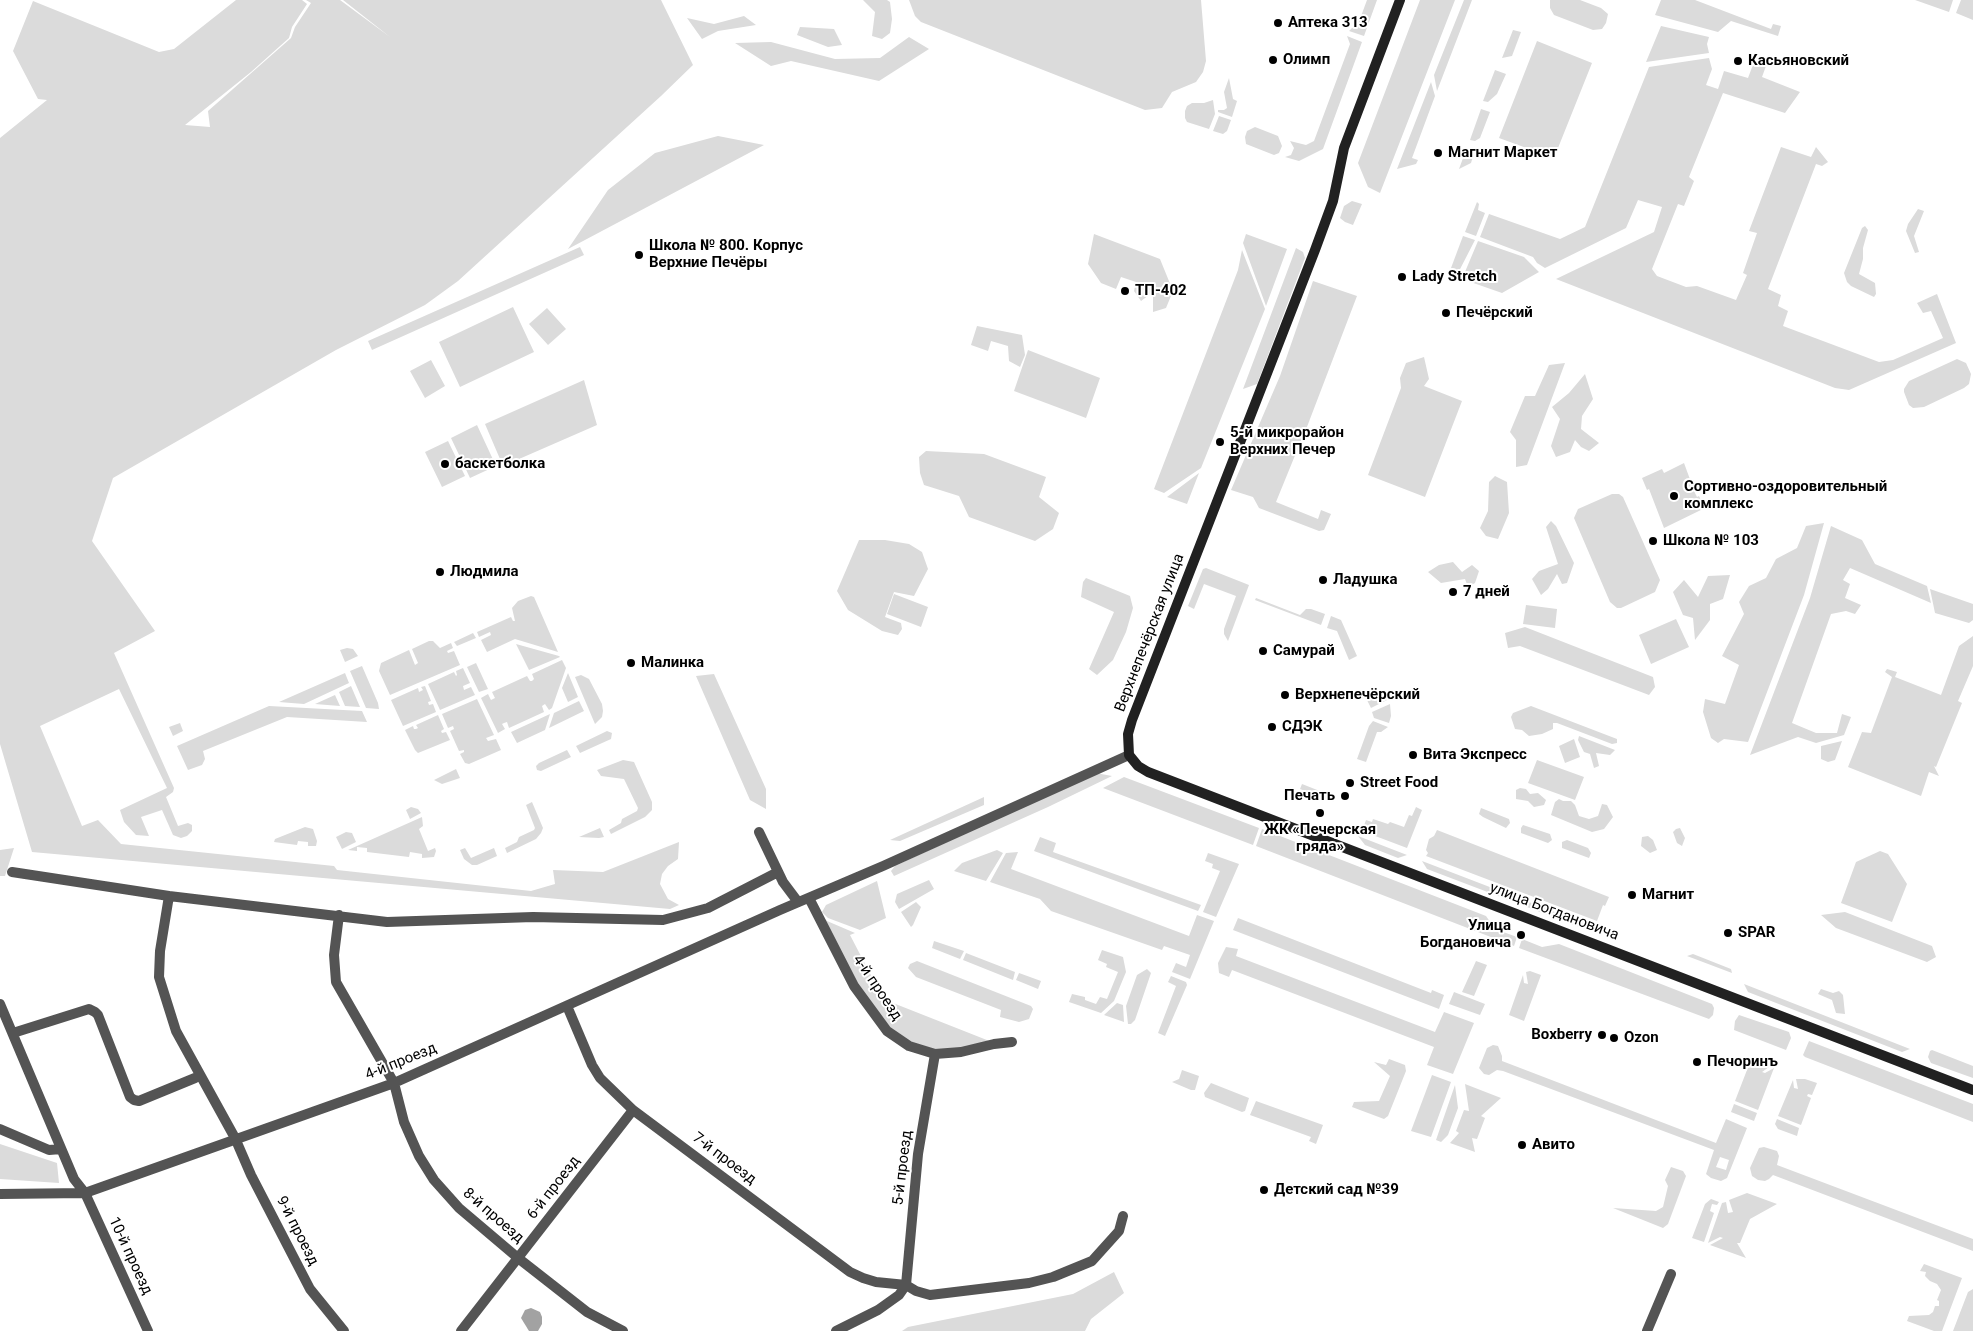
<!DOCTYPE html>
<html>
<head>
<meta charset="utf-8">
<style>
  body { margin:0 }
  canvas { display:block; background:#fff }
</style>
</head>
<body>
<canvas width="1973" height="1331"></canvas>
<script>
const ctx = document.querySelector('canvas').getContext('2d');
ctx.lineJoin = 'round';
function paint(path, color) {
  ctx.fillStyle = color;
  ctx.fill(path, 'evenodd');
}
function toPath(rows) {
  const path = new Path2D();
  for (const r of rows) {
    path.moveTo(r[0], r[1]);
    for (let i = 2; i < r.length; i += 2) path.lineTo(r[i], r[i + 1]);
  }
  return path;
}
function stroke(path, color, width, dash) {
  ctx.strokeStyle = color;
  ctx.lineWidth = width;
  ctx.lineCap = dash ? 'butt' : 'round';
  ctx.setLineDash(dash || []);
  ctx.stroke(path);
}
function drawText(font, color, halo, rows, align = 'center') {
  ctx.font = font + ' Roboto,sans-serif';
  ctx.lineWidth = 4;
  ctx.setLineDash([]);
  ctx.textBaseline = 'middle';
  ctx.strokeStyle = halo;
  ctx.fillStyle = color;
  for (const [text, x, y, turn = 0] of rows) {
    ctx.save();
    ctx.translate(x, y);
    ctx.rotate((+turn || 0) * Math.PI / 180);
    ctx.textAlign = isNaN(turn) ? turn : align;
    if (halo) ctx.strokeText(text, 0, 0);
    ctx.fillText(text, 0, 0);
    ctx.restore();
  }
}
paint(toPath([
  [236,0,302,0,307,4,292,27,289,38,251,72,185,125,210,127,208,111,291,38,295,27,311,3,306,0,340,0,390,37,343,0,661,0,693,65,661,96,458,281,425,305,336,350,113,478,92,541,155,631,114,653,174,788,173,792,166,797,178,826,188,823,192,825,192,831,187,836,181,838,173,835,162,810,141,817,149,836,136,835,124,822,120,810,167,788,119,689,40,726,82,826,98,820,121,844,334,866,337,870,531,891,555,884,553,870,603,872,679,842,678,859,668,866,662,874,660,884,668,899,679,905,670,909,32,852,0,744,0,138,47,100,38,99,13,51,33,1,159,52,174,49],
  [863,0,887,0,890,2,892,19,890,33,882,39,872,36,875,12],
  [909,0,1201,0,1206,61,1203,72,1196,82,1172,92,1162,108,1145,110,921,22,915,16],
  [1367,0,1377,0,1364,36,1349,31,1352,28,1357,27],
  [1420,0,1455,0,1380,193,1368,187,1358,163],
  [1464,0,1472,0,1437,91,1434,75],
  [1550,0,1580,0,1601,8,1608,14,1606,23,1602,29,1593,30,1554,15,1550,8],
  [1661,0,1695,0,1771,29,1773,24,1781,26,1778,36,1731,21,1718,32,1655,15],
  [1915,0,1953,0,1949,12],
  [1961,0,1973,0,1973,20,1956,13],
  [744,16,756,25,718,31,702,39,687,18,714,24],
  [1661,26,1709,37,1707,44,1709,53,1646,62],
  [800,27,834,29,842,45,828,47,797,35],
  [1513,30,1521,32,1512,56,1502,58],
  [1347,36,1362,42,1323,149,1299,161,1285,157,1291,155,1294,148,1290,141,1306,145,1314,141,1350,44],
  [909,37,929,49,879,81,791,61,771,66,735,43,771,42,835,59,880,58],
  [1537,41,1592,63,1554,158,1499,138],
  [1770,55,1762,77,1800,92,1785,113,1723,93,1689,177,1694,181,1684,206,1678,204,1652,269,1657,276,1686,287,1697,286,1736,300,1747,275,1743,273,1757,233,1749,231,1781,147,1811,157,1816,147,1828,162,1822,166,1816,164,1768,289,1781,295,1778,306,1788,311,1783,326,1879,362,1893,360,1943,338,1931,311,1923,313,1917,303,1937,294,1956,343,1849,390,1835,388,1556,279,1654,232,1662,207,1638,200,1626,228,1545,268,1537,263,1533,257,1480,237,1489,214,1560,239,1585,227,1649,67,1709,58,1712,69,1706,85,1718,89,1724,71,1748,78,1754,62],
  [1495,70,1506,74,1497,94,1488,102,1483,101],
  [1229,78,1233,99,1237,101,1232,117,1218,112,1218,110,1224,110,1227,108,1224,92],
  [1431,82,1435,96,1412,158,1418,160,1416,164,1397,169],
  [1213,100,1215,114,1209,129,1187,122,1185,118,1185,111,1187,106,1192,103,1204,103],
  [1481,109,1490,112,1480,138,1475,141,1470,140],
  [1219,116,1231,120,1227,131,1223,134,1213,131],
  [1255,127,1278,136,1282,146,1279,153,1274,155,1246,144,1245,137,1247,131],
  [718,136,764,145,568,249,608,190,655,153],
  [1466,150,1474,153,1471,163,1459,169],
  [1352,201,1362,204,1353,225,1345,222,1340,218,1344,206],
  [1477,202,1479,204,1478,210,1485,213,1476,236,1465,232],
  [1918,209,1924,211,1914,236,1919,252,1915,253,1906,231,1908,224],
  [1865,226,1868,230,1863,248,1863,259,1859,274,1875,283,1876,294,1874,297,1851,286,1847,282,1844,273,1862,228],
  [1094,234,1160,259,1173,291,1166,308,1153,312,1153,292,1141,301,1134,291,1136,282,1121,277,1116,289,1101,283,1088,264],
  [1246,234,1287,249,1266,306,1243,243],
  [1463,236,1475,240,1457,275,1451,268],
  [1478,241,1524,257,1539,272,1502,293,1462,279],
  [580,247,584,255,372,350,368,341],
  [1296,248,1303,252,1305,258,1257,384,1243,389],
  [1242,250,1265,309,1201,468,1164,493,1154,489,1238,270],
  [1313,281,1357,296,1297,453,1289,446,1296,453,1276,502,1318,519,1321,510,1331,514,1324,530,1319,531,1259,508,1253,497,1231,490,1280,376],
  [513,307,534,352,460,387,439,342],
  [547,308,566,329,548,345,529,324],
  [977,326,1022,335,1025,355,1020,367,1009,361,1008,346,991,341,988,351,971,345],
  [1028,350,1100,378,1086,418,1014,391],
  [1424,357,1429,379,1424,386,1462,401,1425,497,1368,475,1401,388,1400,378,1406,363],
  [1957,359,1966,363,1971,374,1969,384,1964,388,1924,407,1913,408,1909,405,1904,392,1904,389,1909,381],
  [431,360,445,386,425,398,410,371],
  [1565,363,1527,465,1516,467,1516,440,1510,432,1525,396,1535,396,1549,365],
  [1585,374,1593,399,1582,416,1581,429,1599,443,1589,451,1581,447,1575,440,1570,452,1556,457,1551,446,1560,419,1552,407,1569,393],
  [584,380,597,425,503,466,485,424],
  [477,425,496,466,470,478,451,438],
  [448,441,465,476,442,487,425,452],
  [926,451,984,454,1046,477,1039,497,1059,513,1053,529,1035,541,969,517,959,496,924,485,920,473,919,457],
  [1684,463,1695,493,1697,497,1699,496,1705,508,1664,528,1649,489,1647,490,1642,478,1662,469,1664,473],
  [1199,473,1187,504,1167,497],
  [1495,476,1507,482,1509,513,1498,539,1486,536,1480,528,1488,511,1489,482],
  [1612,494,1619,494,1623,497,1660,580,1655,592,1621,608,1617,608,1610,602,1574,518,1578,509],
  [1551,521,1556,526,1574,563,1567,583,1562,584,1557,574,1548,589,1541,595,1532,579,1539,571,1558,564,1546,527],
  [1824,523,1804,595,1748,742,1724,739,1718,743,1711,738,1703,712,1705,699,1725,704,1739,665,1722,656,1744,614,1739,602,1749,586,1766,578,1776,559,1797,548,1806,526],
  [1831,526,1862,540,1875,564,1927,586,1931,603,1850,568,1843,580,1850,584,1845,598,1861,605,1855,614,1846,611,1831,614,1792,723,1816,733,1837,733,1842,714,1851,717,1844,735,1816,743,1798,737,1750,755,1810,598],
  [859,540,885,540,909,544,922,552,928,569,914,596,894,592,885,617,901,623,902,629,898,635,882,631,848,610,837,591],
  [1453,562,1462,572,1472,565,1479,571,1475,583,1468,587,1465,579,1441,583,1428,572,1439,565],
  [1206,568,1249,585,1228,641,1224,634,1224,629,1236,596,1204,584,1194,609,1188,606,1203,569],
  [1730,575,1723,599,1710,604,1710,620,1695,640,1693,618,1683,615,1673,592,1684,580,1698,597,1708,576],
  [1086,578,1130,596,1133,608,1126,632,1113,660,1097,675,1089,669,1114,612,1081,597,1083,582],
  [1930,589,1973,604,1973,620,1969,623,1935,613],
  [894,594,928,607,921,627,887,614],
  [531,596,534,597,558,652,515,639,487,652,481,640,491,635,490,632,479,637,477,632,511,617,513,621,515,621,512,608,518,601],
  [1256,598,1300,615,1306,609,1311,609,1325,614,1321,625,1255,600],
  [1526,605,1557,609,1555,628,1523,624],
  [1331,616,1341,620,1357,656,1349,660,1337,631,1327,628],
  [1676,619,1689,647,1651,664,1639,635],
  [1525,627,1653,677,1655,687,1649,695,1520,646,1508,648,1505,633],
  [473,633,476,638,457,646,454,642],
  [1973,636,1973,666,1958,701,1962,703,1936,767,1934,766,1939,776,1929,772,1921,796,1848,767,1862,732,1871,733,1892,677,1885,672,1887,669,1897,672,1895,677,1941,695,1959,646],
  [429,641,433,641,440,648,451,643,453,648,447,651,448,653,454,651,460,665,390,695,379,671,381,663,409,650,415,665,418,663,412,649],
  [516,644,559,656,560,657,529,670],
  [347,648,353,649,358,656,345,662,340,650],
  [562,660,566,668,552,708,549,710,545,704,542,706,544,712,509,728,507,722,504,723,502,724,505,729,498,733,481,698,488,694,491,700,495,698,492,692,527,676,530,681,532,681,534,679,532,674],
  [476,663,488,689,479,692,467,667],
  [362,666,378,703,379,709,366,708,350,671],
  [463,668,470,683,463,686,464,690,471,687,475,695,440,710,428,684,454,672,456,676,457,675,456,671],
  [345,673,349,683,304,704,279,702],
  [568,673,578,697,568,702,562,688],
  [714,674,766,789,766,809,750,800,696,676],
  [581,675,589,679,602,704,603,711,602,717,595,724,575,677],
  [351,686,360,707,345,706,339,692],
  [425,686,431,701,428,702,429,705,433,704,436,712,403,726,391,700,418,688,419,692,423,690,421,687],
  [1379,693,1383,694,1387,700,1371,708,1366,698],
  [335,695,340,706,315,704],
  [477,699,494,735,486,738,488,741,496,739,501,750,469,764,465,763,460,754,464,752,464,750,459,751,450,731,454,729,453,726,448,728,442,714],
  [579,701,584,711,549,728,554,713],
  [1390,704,1391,716,1389,723,1374,718,1372,712],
  [269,706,362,711,367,722,287,717,203,751,205,759,202,765,188,770,177,746],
  [1531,706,1617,739,1617,743,1612,744,1557,723,1553,723,1553,729,1542,734,1529,736,1522,730,1515,729,1511,717,1513,713],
  [550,714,545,730,517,743,511,732],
  [438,715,444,729,441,731,442,733,446,732,450,740,418,753,415,750,405,730,413,726,414,729,416,729,418,728,416,725],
  [1373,721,1388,727,1381,732,1377,732,1366,762,1357,759,1369,726],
  [180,723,183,731,173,736,169,727],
  [607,731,612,733,611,739,580,753,576,746],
  [1579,736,1615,750,1610,755,1596,753,1599,766,1594,768,1590,754,1584,752,1578,740],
  [1574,739,1580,757,1565,763,1559,746],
  [1842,741,1835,760,1828,762,1821,759,1821,746],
  [567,750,571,757,541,771,537,770,536,766,539,763],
  [623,760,634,762,652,802,652,810,645,817,611,834,609,830,621,823,622,819,637,811,638,808,624,779,601,776,597,770],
  [1537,760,1584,777,1575,800,1528,783],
  [456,769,460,778,442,784,434,780],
  [1096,773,1112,776,1048,807,894,876,891,871,895,866],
  [1124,777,1259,828,1253,845,1103,788],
  [1302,784,1335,797,1333,802,1300,789],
  [1520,788,1526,789,1530,794,1538,793,1546,800,1544,805,1534,807,1528,801,1516,799,1516,790],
  [984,797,984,805,900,841,890,840],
  [1559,799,1563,801,1571,801,1575,805,1579,816,1589,819,1598,816,1602,804,1607,805,1613,817,1604,829,1592,832,1551,815,1555,802],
  [532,802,543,828,541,833,536,839,507,853,505,848,517,842,519,837,534,830,535,828,526,805],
  [411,807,418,809,421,813,410,819,406,810],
  [1416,807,1422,810,1407,848,1362,831,1366,820,1372,822,1373,819,1388,824,1390,822,1404,827,1409,815,1412,816],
  [1481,808,1509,819,1510,823,1506,828,1483,817,1479,814],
  [422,817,423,826,419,829,428,851,435,848,436,851,434,857,422,858,422,854,410,852,409,857,367,852,367,848,357,847,357,851,348,850],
  [1523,825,1550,834,1552,840,1548,843,1521,833,1521,828],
  [305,827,313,829,317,841,316,846,308,846,308,842,298,841,297,845,274,842,275,839],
  [600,828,604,837,599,838,579,837],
  [1680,828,1685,838,1682,846,1677,843,1673,832,1676,829],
  [1262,829,1486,916,1495,929,1517,937,1514,946,1256,846],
  [1437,830,1609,897,1605,906,1603,905,1597,921,1426,856,1428,853,1426,850,1429,839,1434,836],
  [346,832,352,833,356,842,342,849,336,837],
  [1358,836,1407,855,1398,858,1365,845],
  [1648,836,1653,840,1657,850,1650,853,1641,846,1642,837],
  [1040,837,1056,843,1053,852,1201,905,1198,911,1034,851],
  [1567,840,1588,848,1591,853,1589,858,1562,848,1562,842],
  [14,848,5,876,0,876,0,850],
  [465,848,471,858,494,848,497,856,477,865,472,865,464,859,460,850],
  [997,850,1003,853,986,881,954,871,962,863],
  [1880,851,1888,854,1907,884,1892,922,1841,903,1856,862],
  [1018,852,1011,869,1189,936,1197,915,1214,921,1190,979,1172,972,1176,963,1186,967,1190,955,1164,946,1162,950,1051,911,1040,899,990,882,1006,853],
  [1208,853,1239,864,1216,917,1203,912,1220,871,1212,868,1213,864,1205,861],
  [1422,861,1594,927,1585,929,1427,869],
  [929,880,934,889,899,909,895,902,897,894],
  [877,881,886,918,860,930,828,918,822,912,826,905],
  [916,902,921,907,913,925,911,927,901,912],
  [1845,912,1932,946,1936,957,1927,962,1836,928,1821,915],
  [821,915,827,921,855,933,850,935,875,983,893,1003,997,1044,939,1054,887,1031,854,986],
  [1238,918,1431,993,1432,990,1444,995,1439,1009,1233,930],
  [1522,939,1542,947,1559,944,1712,1004,1714,1008,1713,1015,1709,1019,1519,948],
  [934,941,964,951,960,959,932,948],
  [1226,947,1238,949,1236,956,1435,1032,1444,1012,1474,1023,1453,1074,1427,1065,1434,1047,1232,970,1229,977,1219,973,1218,963],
  [1102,950,1123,957,1126,972,1114,1001,1101,1013,1069,1002,1072,994,1085,997,1085,1000,1096,1004,1100,997,1107,999,1118,972,1106,967,1107,964,1098,960],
  [966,953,1015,972,1013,980,963,960],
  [1693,954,1731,969,1732,973,1687,956],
  [917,961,1031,1006,1033,1009,1029,1019,1019,1022,1000,1017,1001,1010,916,977,908,968,910,964],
  [1476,961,1487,965,1474,996,1462,992],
  [1147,969,1151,973,1135,1020,1131,1024,1128,1024,1126,1006,1137,975],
  [1530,971,1541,975,1524,1021,1509,1015,1523,975,1524,983,1528,984,1526,972],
  [1019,973,1041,981,1038,989,1016,980],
  [1171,976,1186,982,1187,985,1165,1036,1158,1033,1176,986,1168,982],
  [1744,984,1910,1049,1902,1052,1748,992],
  [1821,989,1833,993,1839,991,1843,995,1845,1014,1836,1013,1832,1000,1818,994],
  [1454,992,1485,1004,1480,1015,1449,1004],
  [1117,1003,1123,1005,1124,1022,1104,1015],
  [1739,1015,1789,1032,1791,1038,1786,1050,1734,1030,1735,1021],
  [1809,1041,1973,1104,1973,1122,1805,1057,1803,1055],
  [1493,1045,1498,1046,1502,1056,1502,1061,1716,1143,1726,1119,1747,1128,1727,1178,1721,1181,1711,1178,1706,1174,1714,1150,1503,1071,1497,1070,1489,1075,1484,1074,1479,1068,1487,1048],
  [1720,1157,1729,1160,1726,1170,1716,1167],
  [1932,1050,1973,1066,1973,1078,1931,1063,1928,1057,1930,1051],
  [1752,1057,1772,1065,1762,1072,1765,1073,1774,1068,1758,1110,1735,1101],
  [1389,1059,1405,1065,1406,1071,1388,1116,1384,1119,1352,1107,1354,1102,1379,1101,1390,1076,1374,1062,1386,1065],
  [1182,1070,1199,1076,1195,1090,1191,1090,1172,1082,1179,1079],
  [1432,1075,1451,1082,1431,1137,1411,1131],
  [1796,1079,1805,1079,1817,1083,1812,1095,1808,1094,1807,1096,1811,1098,1801,1125,1778,1116,1793,1080,1794,1088,1798,1089],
  [1211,1083,1249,1098,1245,1111,1242,1112,1205,1097,1204,1093],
  [1465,1084,1501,1098,1481,1116,1485,1118,1477,1139,1472,1138,1475,1152,1450,1143,1459,1133,1456,1131,1464,1110,1469,1111],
  [1455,1085,1458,1108,1448,1135,1441,1142,1436,1140],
  [1256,1101,1323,1125,1316,1144,1309,1141,1311,1137,1250,1115],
  [1734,1104,1757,1113,1754,1121,1731,1112],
  [1777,1119,1799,1128,1797,1136,1778,1129,1775,1124],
  [0,1144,57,1163,59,1183,0,1179],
  [1764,1147,1777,1151,1779,1156,1777,1165,1973,1239,1973,1251,1773,1175,1769,1179,1765,1181,1758,1180,1752,1176,1750,1168,1759,1148],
  [1671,1167,1683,1171,1686,1176,1668,1224,1663,1228,1613,1208,1656,1211,1663,1207,1668,1186,1665,1180],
  [1747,1193,1777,1204,1750,1219,1740,1243,1737,1243,1746,1258,1710,1245,1723,1238,1720,1237,1708,1243,1722,1203,1726,1202,1728,1213,1733,1212,1729,1200],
  [1711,1199,1719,1202,1717,1205,1712,1204,1710,1211,1714,1213,1704,1242,1692,1238,1705,1204],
  [1924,1264,1962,1278,1942,1331,1934,1331,1907,1321,1909,1316,1929,1315,1933,1312,1935,1306,1939,1306,1939,1301,1937,1300,1941,1290,1937,1284,1930,1281,1925,1276,1926,1272,1920,1271],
  [1114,1272,1124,1293,1091,1319,1085,1331,902,1331,908,1327,1073,1294],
  [1973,1289,1973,1331,1953,1331,1968,1292]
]), '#dbdbdb');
paint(toPath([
  [531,1308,540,1312,542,1317,542,1324,538,1331,529,1331,521,1318,525,1310]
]), '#a2a2a2');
stroke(toPath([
  [759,832,783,882,798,902],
  [12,872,169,896,387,922,533,917,663,920,708,908,778,872],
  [169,896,160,951,159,977,176,1031,235,1138,251,1175,310,1289,344,1331],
  [809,898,854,986,887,1031,909,1046,935,1054,961,1052,994,1044,1012,1042],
  [339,915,334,955,336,982,394,1083,404,1122,419,1156,434,1180,459,1208,518,1258,587,1312,623,1331],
  [0,1004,74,1179,85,1193,148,1331],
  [567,1006,592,1065,600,1078,633,1110,850,1272,863,1278,876,1282,906,1285,916,1291,930,1295,1029,1283,1053,1277,1092,1261,1119,1231,1123,1216],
  [13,1033,89,1009,95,1012,98,1015,130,1097,134,1100,139,1101,195,1078],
  [0,1129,49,1150,61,1149],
  [0,1194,85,1193,394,1083,780,910,883,866,1129,755],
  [906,1285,918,1154,935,1054],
  [461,1331,633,1110],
  [836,1331,878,1310,899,1295,906,1285],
  [1647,1331,1671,1274]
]), '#545454', 10);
stroke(toPath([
  [1400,0,1344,148,1333,201,1315,250,1132,720,1128,734,1129,755,1138,766,1148,772,1973,1090]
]), '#212121', 10);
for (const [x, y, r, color] of [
  [1278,23,5,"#000"],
  [1273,60,5,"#000"],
  [1738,61,5,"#000"],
  [1438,153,5,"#000"],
  [639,255,5,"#000"],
  [1402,277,5,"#000"],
  [1125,291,5,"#000"],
  [1446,313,5,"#000"],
  [1220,442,5,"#000"],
  [445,464,5,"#000"],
  [1674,496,5,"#000"],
  [1653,541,5,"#000"],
  [440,572,5,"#000"],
  [1323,580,5,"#000"],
  [1453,592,5,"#000"],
  [1263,651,5,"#000"],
  [631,663,5,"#000"],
  [1285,695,5,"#000"],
  [1272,727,5,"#000"],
  [1413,755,5,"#000"],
  [1350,783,5,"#000"],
  [1345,796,5,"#000"],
  [1320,813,5,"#000"],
  [1632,895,5,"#000"],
  [1728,933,5,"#000"],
  [1521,935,5,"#000"],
  [1602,1035,5,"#000"],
  [1614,1038,5,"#000"],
  [1697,1062,5,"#000"],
  [1522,1145,5,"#000"],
  [1264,1190,5,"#000"]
]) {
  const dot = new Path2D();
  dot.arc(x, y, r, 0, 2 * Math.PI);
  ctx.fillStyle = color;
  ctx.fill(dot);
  stroke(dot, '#fff', 2);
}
drawText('bold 15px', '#000', '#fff', [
  ["Аптека 313",1288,23],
  ["Олимп",1283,60],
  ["Касьяновский",1748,61],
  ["Магнит Маркет",1448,153],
  ["Школа № 800. Корпус",649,246],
  ["Верхние Печёры",649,263],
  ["Lady Stretch",1412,277],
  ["ТП-402",1135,291],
  ["Печёрский",1456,313],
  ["5-й микрорайон",1230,433],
  ["Верхних Печер",1230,450],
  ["баскетболка",455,464],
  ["Сортивно-оздоровительный",1684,487],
  ["комплекс",1684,504],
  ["Школа № 103",1663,541],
  ["Людмила",450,572],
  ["Ладушка",1333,580],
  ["7 дней",1463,592],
  ["Самурай",1273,651],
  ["Малинка",641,663],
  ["Верхнепечёрский",1295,695],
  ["СДЭК",1282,727],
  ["Вита Экспресс",1423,755],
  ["Street Food",1360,783],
  ["Печать",1335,796,"right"],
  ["ЖК «Печерская",1320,830,"center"],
  ["гряда»",1320,847,"center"],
  ["Магнит",1642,895],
  ["Улица",1511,926,"right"],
  ["Богдановича",1511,943,"right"],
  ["SPAR",1738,933],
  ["Boxberry",1592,1035,"right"],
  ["Ozon",1624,1038],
  ["Печоринъ",1707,1062],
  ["Авито",1532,1145],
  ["Детский сад №39",1274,1190]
], 'left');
drawText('15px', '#000', '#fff', [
  ["Верхнепечёрская улица",1150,633,-69],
  ["улица Богдановича",1554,912,21],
  ["4-й проезд",877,988,56],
  ["4-й проезд",401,1062,-22],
  ["7-й проезд",724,1159,37],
  ["5-й проезд",903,1168,-83],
  ["6-й проезд",554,1188,-52],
  ["8-й проезд",493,1216,41],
  ["9-й проезд",297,1231,63],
  ["10-й проезд",130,1256,65]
]);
</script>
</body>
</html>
